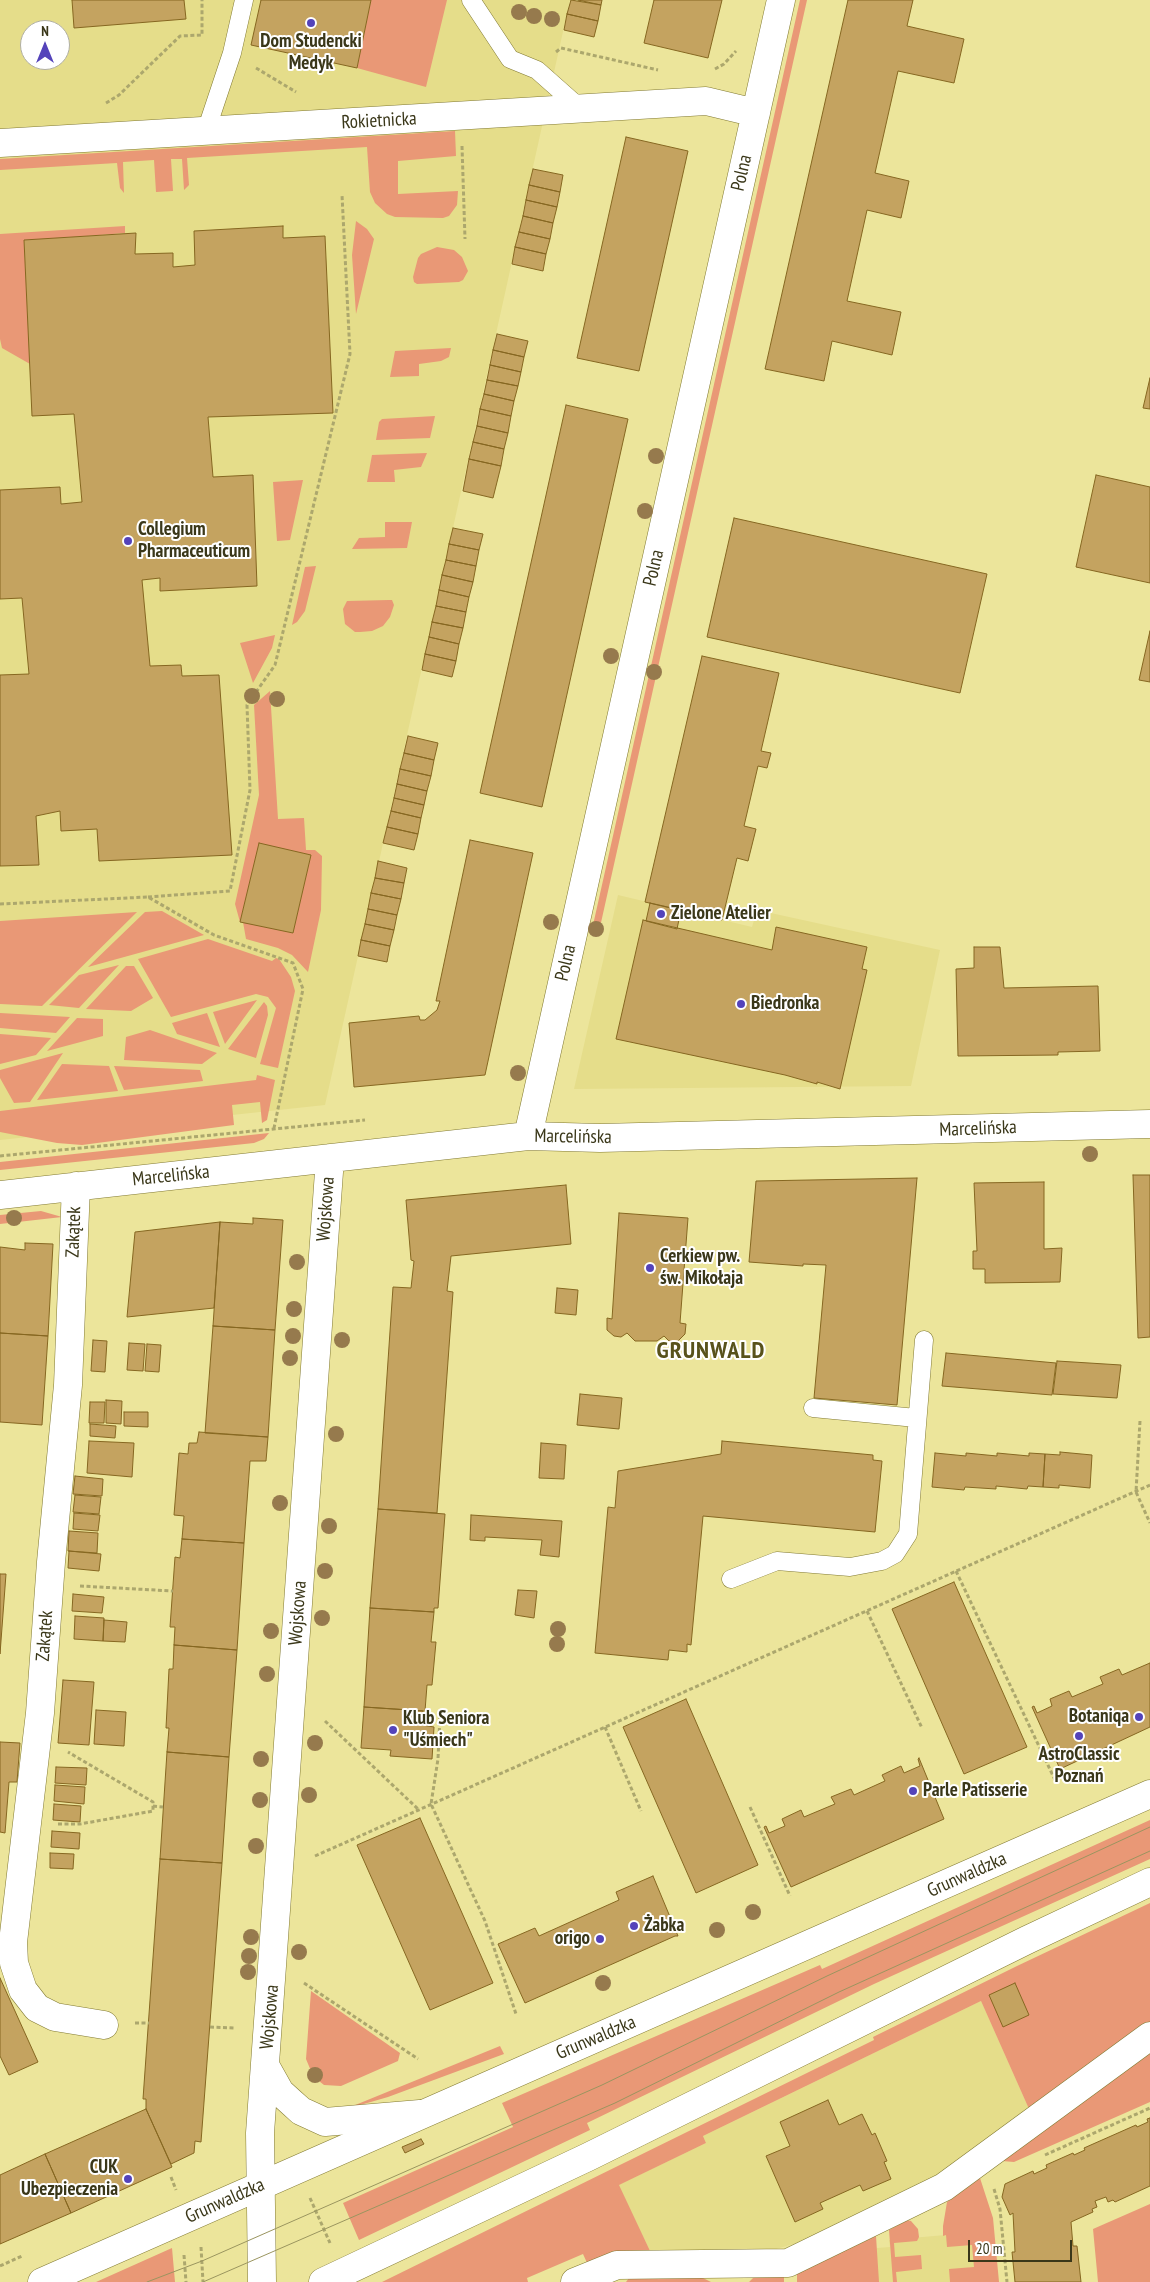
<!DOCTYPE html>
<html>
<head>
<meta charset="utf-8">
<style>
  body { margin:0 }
  #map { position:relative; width:1150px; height:2282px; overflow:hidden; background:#ece59b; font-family:"PT Sans Narrow",sans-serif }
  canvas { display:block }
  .north { position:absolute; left:20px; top:20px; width:50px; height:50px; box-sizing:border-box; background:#fff; border:1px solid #b0afa3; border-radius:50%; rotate:0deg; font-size:14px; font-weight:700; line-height:20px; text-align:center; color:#3a3719 }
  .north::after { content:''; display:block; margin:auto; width:18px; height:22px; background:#5443ba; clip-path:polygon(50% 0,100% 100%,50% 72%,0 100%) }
  .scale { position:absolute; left:968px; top:2240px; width:104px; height:22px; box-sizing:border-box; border:2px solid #3a3719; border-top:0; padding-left:6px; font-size:15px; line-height:18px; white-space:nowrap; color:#3a3719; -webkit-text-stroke:4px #fff; paint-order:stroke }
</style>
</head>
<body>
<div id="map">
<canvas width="1150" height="2282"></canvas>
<div class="north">N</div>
<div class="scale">20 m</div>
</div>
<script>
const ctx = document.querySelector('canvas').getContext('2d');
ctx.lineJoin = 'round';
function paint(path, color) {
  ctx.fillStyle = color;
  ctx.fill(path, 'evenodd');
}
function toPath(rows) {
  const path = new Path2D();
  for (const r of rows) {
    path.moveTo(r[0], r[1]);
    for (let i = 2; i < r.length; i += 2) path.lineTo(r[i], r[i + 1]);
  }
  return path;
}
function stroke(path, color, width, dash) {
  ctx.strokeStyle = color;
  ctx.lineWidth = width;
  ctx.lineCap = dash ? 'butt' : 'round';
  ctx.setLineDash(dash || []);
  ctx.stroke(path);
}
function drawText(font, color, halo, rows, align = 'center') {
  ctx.font = font + ' "PT Sans Narrow",sans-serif';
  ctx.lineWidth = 4;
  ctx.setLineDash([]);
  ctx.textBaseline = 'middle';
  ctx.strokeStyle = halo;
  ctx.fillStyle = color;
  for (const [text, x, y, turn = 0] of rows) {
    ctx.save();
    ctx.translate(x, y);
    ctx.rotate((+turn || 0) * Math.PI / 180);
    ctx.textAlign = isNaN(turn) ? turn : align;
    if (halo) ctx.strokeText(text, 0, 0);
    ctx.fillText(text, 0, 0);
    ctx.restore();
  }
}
paint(toPath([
  [0,0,570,0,325,1105,0,1140],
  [30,30,60,30,60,60,30,60],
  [618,895,752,927,757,910,940,950,911,1086,574,1089],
  [981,2001,1029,2109,937,2178,797,2243,769,2251,651,2253,618,2185,706,2143,703,2136],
  [979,2232,980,2282,803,2282,877,2248,890,2247,889,2240]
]), '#e5dd8a');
paint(toPath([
  [371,0,447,0,426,87,357,68],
  [800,0,807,0,598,936,591,934],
  [455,131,456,156,398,161,398,194,458,191,457,205,449,216,443,218,395,217,387,214,375,203,370,192,367,147,187,158,189,185,184,190,182,159,171,159,173,191,156,192,154,160,123,162,124,193,120,188,117,163,0,170,0,159],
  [356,221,367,229,374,239,356,314,352,255],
  [125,226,125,233,24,241,30,364,2,348,0,339,0,234],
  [437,247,454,250,462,257,468,271,463,280,459,282,417,284,414,282,413,277,418,258,421,254],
  [451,348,449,357,441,361,419,364,419,376,390,377,395,351],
  [435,416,430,438,376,440,379,422,382,419],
  [427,453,421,467,394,470,395,482,367,482,372,455],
  [303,480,290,540,277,541,273,482],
  [385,522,412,522,407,548,352,549,359,538,385,537],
  [316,566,305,611,297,622,292,625,305,567],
  [389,600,392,600,394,605,390,617,383,626,372,631,360,632,355,632,345,624,343,609,347,601],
  [275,635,272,648,253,683,240,643],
  [270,691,278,819,304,818,306,850,315,850,322,856,321,910,308,972,292,955,278,948,246,939,243,922,293,933,311,855,259,844,240,922,235,904,259,795,254,705],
  [162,911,204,935,88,967,145,912],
  [137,912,42,1006,0,1004,0,921],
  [208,939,272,961,276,958,279,959,291,977,295,991,278,1068,260,1064,276,1008,268,997,256,994,171,1017,138,959],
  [119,965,79,1008,49,1005,79,975],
  [126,966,134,966,153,998,131,1011,86,1009],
  [257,1000,225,1044,213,1012],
  [264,1002,267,1006,268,1015,256,1058,228,1049],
  [0,1013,70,1017,56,1033,0,1028],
  [207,1013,220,1047,177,1034,172,1023],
  [77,1018,103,1019,103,1036,47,1051],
  [150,1030,217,1053,202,1064,124,1060,126,1037],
  [0,1034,51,1038,36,1055,0,1064],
  [63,1053,30,1102,14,1103,0,1078,0,1070],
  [62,1064,109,1066,118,1091,37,1100],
  [114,1066,200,1070,203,1081,124,1090],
  [257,1075,275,1080,267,1120,262,1123,260,1102,232,1105,234,1125,82,1145,57,1143,0,1132,0,1111,256,1080],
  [269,1133,264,1139,254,1143,0,1170,0,1162],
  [41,1211,62,1217,0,1224,0,1215],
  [1150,1820,1150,1859,874,1984,587,2123,590,2130,359,2240,343,2203,513,2127,502,2103,820,1965,822,1969],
  [1150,1903,1150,2022,1029,2109,981,2001,703,2136,706,2143,619,2185,651,2253,588,2265,583,2254,527,2278,528,2282,382,2282,874,2040,873,2037,1017,1966],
  [311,1991,400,2053,398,2061,341,2086,324,2085,319,2081,311,2071,306,2059],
  [500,2046,504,2054,388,2097,343,2110],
  [1150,2051,1150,2102,1014,2162,1002,2161],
  [980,2178,993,2218,999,2282,950,2282,949,2269,974,2267,972,2245,947,2247,946,2235,943,2236,943,2226,947,2202],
  [1150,2204,1150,2282,1098,2282,1093,2229],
  [907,2220,911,2221,918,2229,919,2237,917,2241,894,2243,895,2257,921,2255,922,2269,896,2272,897,2282,893,2282,889,2230],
  [876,2236,879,2282,797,2282,797,2272],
  [172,2248,175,2282,96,2282],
  [784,2275,784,2282,749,2282,754,2277],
  [641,2276,703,2278,711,2282,626,2282,629,2278]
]), '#e99876');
const building = toPath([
  [72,0,184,0,186,19,74,28,72,0],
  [261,0,371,0,357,68,251,45,261,0],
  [571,0,601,5,598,21,567,14,571,0],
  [578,0,602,0,601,5,578,0],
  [654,0,722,0,708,58,644,43,654,0],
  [848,0,913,0,907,26,964,39,954,83,898,71,875,173,909,181,901,218,867,210,847,301,901,312,892,355,832,341,824,381,765,369,848,0],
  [567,14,598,21,594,37,564,30,567,14],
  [626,137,688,151,639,371,577,358,626,137],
  [533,169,563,175,560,192,529,185,533,169],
  [529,185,560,192,557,207,526,200,529,185],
  [526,200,557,207,553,223,523,216,526,200],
  [523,216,553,223,550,239,519,232,523,216],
  [283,226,283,238,325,236,333,413,208,417,213,477,253,475,257,586,160,591,160,578,142,580,150,666,181,665,182,676,219,675,232,855,99,861,97,829,61,831,60,811,36,816,39,865,0,866,0,675,29,674,22,598,0,599,0,490,60,487,61,504,82,502,74,414,32,416,24,240,136,233,135,254,173,253,173,267,195,265,194,231,283,226],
  [519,232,550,239,546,254,515,247,519,232],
  [515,247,546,254,543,271,512,264,515,247],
  [497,334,528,341,524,357,493,350,497,334],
  [493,350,524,357,521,372,490,365,493,350],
  [490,365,521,372,518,386,487,380,490,365],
  [1150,378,1150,409,1143,408,1150,378],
  [487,380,518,386,514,401,484,394,487,380],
  [484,394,514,401,511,416,480,409,484,394],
  [566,405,628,419,542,807,480,793,566,405],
  [480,409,511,416,508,433,477,426,480,409],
  [477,426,508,433,504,449,473,442,477,426],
  [473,442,504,449,501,466,469,459,473,442],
  [469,459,501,466,493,498,463,491,469,459],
  [1096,475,1150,487,1150,583,1076,567,1096,475],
  [734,518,987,574,960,693,707,637,734,518],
  [453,528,483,534,479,550,449,544,453,528],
  [449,544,479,550,476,566,446,560,449,544],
  [446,560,476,566,473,582,442,575,446,560],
  [442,575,473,582,469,597,439,590,442,575],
  [439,590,469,597,466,612,436,606,439,590],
  [436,606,466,612,463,628,432,622,436,606],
  [432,622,463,628,459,644,429,637,432,622],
  [1150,631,1150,682,1139,680,1150,631],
  [429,637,459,644,456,661,425,654,429,637],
  [425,654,456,661,452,677,422,670,425,654],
  [702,656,779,673,761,751,771,753,767,768,758,766,744,826,756,829,748,861,737,858,722,920,645,902,702,656],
  [408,736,438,743,434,760,404,753,408,736],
  [404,753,434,760,431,776,400,769,404,753],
  [400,769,431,776,427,791,397,784,400,769],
  [397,784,427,791,424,805,394,798,397,784],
  [394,798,424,805,421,818,391,811,394,798],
  [391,811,421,818,418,834,387,827,391,811],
  [387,827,418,834,414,850,383,843,387,827],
  [470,840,533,853,485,1075,354,1087,349,1023,419,1016,420,1020,425,1020,437,1010,440,1001,436,1001,470,840],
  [259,843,311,855,293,933,240,922,259,843],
  [378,861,407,868,404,883,375,878,378,861],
  [375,878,404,883,401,899,371,893,375,878],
  [371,893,401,899,397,915,368,909,371,893],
  [650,903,681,910,677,929,646,921,650,903],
  [368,909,397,915,394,930,365,924,368,909],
  [643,920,772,950,776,927,867,947,862,969,867,970,840,1089,817,1082,817,1084,785,1075,616,1039,643,920],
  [365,924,394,930,390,946,361,940,365,924],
  [361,940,390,946,387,962,358,956,361,940],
  [974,947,1000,947,1004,988,1098,986,1100,1051,1058,1052,1058,1055,958,1056,956,969,974,968,974,947],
  [1133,1175,1150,1175,1150,1337,1138,1338,1133,1175],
  [917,1178,897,1405,814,1398,826,1265,803,1264,803,1266,749,1262,756,1181,917,1178],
  [1044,1182,1044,1249,1062,1248,1060,1282,985,1283,985,1269,973,1269,973,1251,977,1251,974,1183,1044,1182],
  [566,1185,571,1244,451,1256,447,1291,453,1292,437,1513,378,1509,393,1287,411,1288,414,1261,411,1260,406,1200,566,1185],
  [619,1213,688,1218,680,1323,686,1324,685,1334,678,1341,669,1341,664,1336,657,1341,635,1341,627,1333,621,1337,614,1336,607,1330,607,1318,612,1319,619,1213],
  [253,1218,283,1220,275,1330,213,1326,220,1222,253,1224,253,1218],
  [220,1222,214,1308,127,1317,135,1232,220,1222],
  [25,1243,53,1244,48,1336,0,1333,0,1247,25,1250,25,1243],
  [557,1288,578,1290,576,1315,555,1313,557,1288],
  [213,1326,275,1330,268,1437,205,1433,213,1326],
  [0,1333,48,1336,42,1425,0,1422,0,1333],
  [93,1340,107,1341,105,1372,91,1371,93,1340],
  [129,1343,145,1344,143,1371,127,1370,129,1343],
  [147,1344,161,1345,159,1372,145,1371,147,1344],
  [946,1353,1056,1363,1052,1395,942,1386,946,1353],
  [1057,1361,1121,1365,1117,1398,1053,1394,1057,1361],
  [580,1394,622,1398,619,1429,577,1425,580,1394],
  [106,1400,122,1401,121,1424,106,1423,106,1400],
  [90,1402,105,1402,104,1423,89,1423,90,1402],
  [124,1412,148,1412,148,1427,124,1426,124,1412],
  [90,1424,116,1426,115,1438,90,1436,90,1424],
  [199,1432,268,1437,266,1461,250,1461,244,1543,182,1539,184,1516,174,1515,179,1453,188,1454,189,1443,197,1443,199,1432],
  [89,1441,134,1443,132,1477,87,1473,89,1441],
  [722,1441,873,1455,873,1460,882,1461,875,1532,703,1516,691,1645,687,1644,687,1652,669,1650,668,1660,595,1653,608,1507,615,1508,618,1471,721,1454,722,1441],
  [541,1443,566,1445,564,1479,539,1478,541,1443],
  [1060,1452,1092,1455,1090,1488,1059,1485,1059,1488,1043,1487,1045,1454,1060,1455,1060,1452],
  [935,1453,966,1456,966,1453,997,1456,997,1453,1029,1456,1029,1453,1045,1454,1043,1487,1028,1486,1027,1489,996,1486,996,1489,965,1487,964,1490,932,1487,935,1453],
  [75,1476,103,1479,102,1496,73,1494,75,1476],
  [75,1495,101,1497,99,1514,73,1512,75,1495],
  [378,1509,445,1514,438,1608,434,1608,434,1612,370,1608,378,1509],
  [74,1513,100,1515,98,1531,73,1529,74,1513],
  [471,1515,562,1521,559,1557,540,1555,542,1540,485,1537,485,1541,470,1540,471,1515],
  [69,1531,98,1533,97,1553,68,1551,69,1531],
  [182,1539,244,1543,237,1650,174,1645,175,1627,170,1627,175,1557,180,1558,182,1539],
  [69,1551,101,1554,99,1571,68,1568,69,1551],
  [0,1574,6,1574,0,1654,0,1574],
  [954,1582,1027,1747,964,1774,892,1609,954,1582],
  [518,1590,537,1591,534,1618,515,1615,518,1590],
  [73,1594,104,1597,102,1613,72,1611,73,1594],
  [370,1608,434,1612,431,1642,436,1642,432,1685,427,1685,425,1711,364,1707,370,1608],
  [75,1616,104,1618,103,1641,74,1639,75,1616],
  [104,1620,127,1622,125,1642,103,1641,104,1620],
  [174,1645,237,1650,229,1757,167,1752,169,1728,166,1728,169,1669,173,1669,174,1645],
  [1150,1663,1150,1727,1060,1769,1032,1707,1034,1706,1037,1713,1052,1706,1050,1699,1069,1691,1072,1697,1103,1684,1100,1677,1119,1669,1122,1675,1150,1663],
  [63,1680,94,1682,89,1745,58,1743,63,1680],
  [686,1699,758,1865,696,1893,623,1727,686,1699],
  [364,1707,423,1711,422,1725,434,1727,432,1759,390,1756,391,1750,361,1748,364,1707],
  [96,1710,126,1712,124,1746,94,1744,96,1710],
  [0,1742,20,1743,17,1782,9,1782,5,1833,0,1832,0,1742],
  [167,1752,229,1757,222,1863,160,1859,167,1752],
  [919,1758,944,1819,791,1887,764,1827,766,1826,769,1833,785,1826,782,1819,801,1810,804,1817,835,1804,831,1797,851,1789,854,1795,885,1781,882,1775,901,1766,904,1773,920,1766,918,1759,919,1758],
  [56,1767,87,1768,86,1785,55,1783,56,1767],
  [55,1785,85,1787,84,1804,54,1801,55,1785],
  [54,1804,81,1806,80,1822,53,1820,54,1804],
  [420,1818,493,1983,430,2010,357,1845,420,1818],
  [52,1831,80,1833,79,1849,51,1847,52,1831],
  [50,1853,74,1854,73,1869,50,1868,50,1853],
  [160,1859,222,1863,201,2142,195,2141,194,2153,171,2164,146,2109,146,2099,143,2099,160,1859],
  [653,1876,678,1936,675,1936,525,2003,498,1944,535,1928,539,1936,619,1900,616,1892,653,1876],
  [0,1978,38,2062,9,2075,0,2056,0,1978],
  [1015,1983,1029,2015,1003,2027,989,1995,1015,1983],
  [828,2100,839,2125,862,2114,872,2135,875,2133,887,2161,884,2162,891,2179,863,2191,860,2185,820,2203,823,2209,795,2222,766,2156,790,2146,780,2122,828,2100],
  [146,2109,172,2167,71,2213,45,2154,146,2109],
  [1150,2118,1150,2186,1115,2202,1113,2200,1108,2202,1106,2197,1095,2201,1097,2207,1092,2209,1093,2212,1071,2222,1073,2246,1077,2246,1081,2282,1015,2282,1012,2252,1015,2252,1013,2213,1010,2215,1002,2197,1005,2184,1033,2171,1034,2174,1047,2168,1046,2165,1073,2153,1074,2155,1085,2150,1084,2148,1136,2125,1137,2127,1148,2122,1147,2119,1150,2118],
  [421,2139,424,2144,405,2153,402,2147,421,2139],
  [45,2154,71,2213,0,2244,0,2175,45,2154]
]);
paint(building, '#c4a360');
stroke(building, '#866721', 1);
const lane = toPath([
  [471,0,510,59,537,70,581,109],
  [206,131,232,53,244,0],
  [813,1408,916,1418],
  [731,1579,777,1561,850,1567,882,1561,895,1554,908,1534,924,1340]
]);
const street = toPath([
  [0,143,706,101,756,113],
  [528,1136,781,0],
  [76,1186,68,1385,51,1562,40,1713,13,1942,14,1963,23,1990,37,2008,55,2017,104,2025],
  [0,1195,528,1136,600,1138,1150,1124],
  [266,2067,280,2092,291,2102,301,2111,325,2122,420,2114],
  [262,2282,260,2133,330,1158],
  [575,2282,617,2265,788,2263,944,2187,1150,2036]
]);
const secondary = toPath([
  [42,2282,1150,1794],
  [323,2282,588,2157,1027,1940,1150,1882]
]);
stroke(lane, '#827a32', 19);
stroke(street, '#827a32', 29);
stroke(secondary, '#827a32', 29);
stroke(toPath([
  [556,52,561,48,658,70],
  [256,68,296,92],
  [715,69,724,64,736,51],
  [106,103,119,95,180,36,202,35,202,0],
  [462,146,465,239],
  [148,897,230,891,250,790,247,705,275,665,350,354,342,195],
  [0,904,148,897,214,935,293,963,303,989,274,1128],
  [0,1156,365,1120],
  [1140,1421,1136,1492,1150,1523],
  [956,1571,1055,1780],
  [80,1586,173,1591],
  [867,1611,922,1728],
  [440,1715,438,1759,431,1804,485,1921,516,2014],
  [325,1721,419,1810],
  [605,1727,641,1811],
  [153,1806,163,1807],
  [750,1807,790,1896],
  [58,1824,80,1824,153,1811,153,1802,68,1752],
  [315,1856,1150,1485],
  [304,1983,418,2059],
  [135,2023,149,2023],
  [210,2027,234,2028],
  [1045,2155,1150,2108],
  [171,2177,176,2190],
  [994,2189,1000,2209,1007,2282],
  [310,2198,330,2243],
  [201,2247,203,2282],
  [184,2255,186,2282],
  [0,2266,22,2256]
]), '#aca76d', 3, [4, 2.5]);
stroke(lane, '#fff', 18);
stroke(street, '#fff', 28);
stroke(secondary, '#fff', 28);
stroke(toPath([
  [147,2282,202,2261,602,2085,827,1976,1150,1827],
  [203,2282,615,2103,839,1992,1150,1851]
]), '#9a955f', 1);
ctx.fillStyle = '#967a4d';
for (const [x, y] of [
  [519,12],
  [534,16],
  [552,19],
  [656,456],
  [645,511],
  [611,656],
  [654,672],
  [252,696],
  [277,699],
  [551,922],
  [596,929],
  [518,1073],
  [1090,1154],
  [14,1218],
  [297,1262],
  [294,1309],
  [293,1336],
  [342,1340],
  [290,1358],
  [336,1434],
  [280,1503],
  [329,1526],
  [325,1571],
  [322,1618],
  [558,1629],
  [271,1631],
  [557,1644],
  [267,1674],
  [315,1743],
  [261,1759],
  [309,1795],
  [260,1800],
  [256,1846],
  [753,1912],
  [717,1930],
  [251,1937],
  [299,1952],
  [249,1956],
  [248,1972],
  [603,1983],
  [315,2075]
]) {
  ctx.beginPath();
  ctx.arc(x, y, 8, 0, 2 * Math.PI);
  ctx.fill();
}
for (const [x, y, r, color] of [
  [311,23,5,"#5443ba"],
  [128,541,5,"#5443ba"],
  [661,914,5,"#5443ba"],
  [741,1004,5,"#5443ba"],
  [650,1268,5,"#5443ba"],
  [1139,1717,5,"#5443ba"],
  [393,1730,5,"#5443ba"],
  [1079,1736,5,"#5443ba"],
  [913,1791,5,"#5443ba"],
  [634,1926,5,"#5443ba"],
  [600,1939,5,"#5443ba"],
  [128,2179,5,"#5443ba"]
]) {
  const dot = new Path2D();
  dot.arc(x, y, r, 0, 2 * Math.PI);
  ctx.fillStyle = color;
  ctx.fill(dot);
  stroke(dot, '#fff', 2);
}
drawText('bold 19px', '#3a3719', '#fff', [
  ["Dom Studencki",311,42,"center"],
  ["Medyk",311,64,"center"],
  ["Collegium",138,530],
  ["Pharmaceuticum",138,552],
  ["Zielone Atelier",671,914],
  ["Biedronka",751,1004],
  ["Cerkiew pw.",660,1257],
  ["św. Mikołaja",660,1279],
  ["Botaniqa",1129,1717,"right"],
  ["Klub Seniora",403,1719],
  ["\"Uśmiech\"",403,1741],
  ["AstroClassic",1079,1755,"center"],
  ["Poznań",1079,1777,"center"],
  ["Parle Patisserie",923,1791],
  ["Żabka",644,1926],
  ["origo",590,1939,"right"],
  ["CUK",118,2168,"right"],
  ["Ubezpieczenia",118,2190,"right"]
], 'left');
drawText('19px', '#3a3719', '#fff', [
  ["Rokietnicka",379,121,-3],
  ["Polna",742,173,-77],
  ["Polna",654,568,-77],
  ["Polna",566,963,-77],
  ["Marcelińska",978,1129,-2],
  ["Marcelińska",573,1137,1],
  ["Marcelińska",171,1176,-6],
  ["Wojskowa",326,1209,-86],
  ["Zakątek",74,1232,-88],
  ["Wojskowa",298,1613,-86],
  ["Zakątek",45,1636,-86],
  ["Grunwaldzka",967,1875,-24],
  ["Wojskowa",270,2017,-85],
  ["Grunwaldzka",596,2038,-23],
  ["Grunwaldzka",225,2201,-24]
]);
ctx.letterSpacing = '1px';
drawText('bold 24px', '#58521b', '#fff', [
  ["GRUNWALD",711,1351]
]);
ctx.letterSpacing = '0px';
</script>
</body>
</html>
